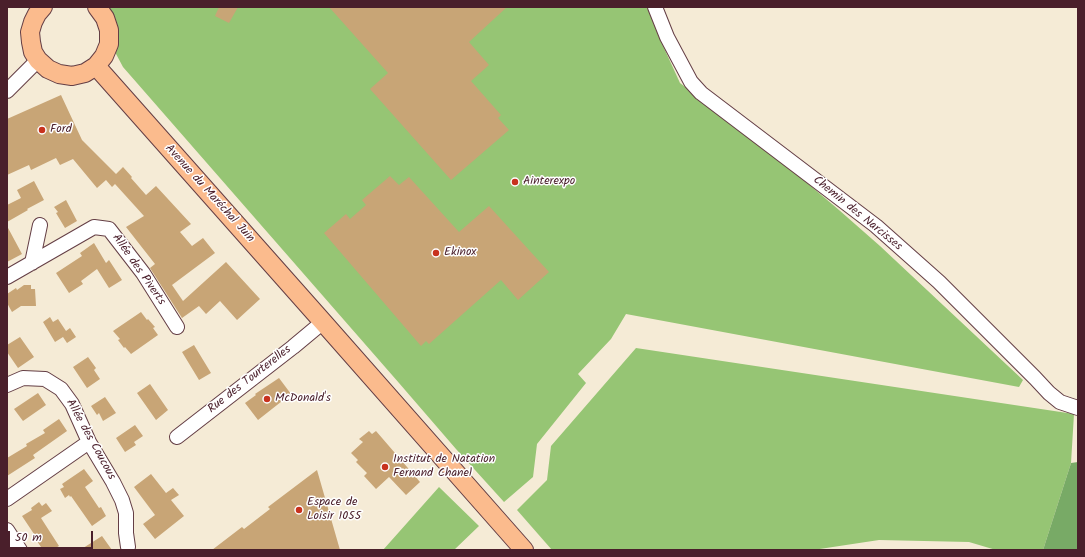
<!DOCTYPE html>
<html>
<head>
<meta charset="utf-8">
<style>
  body { margin:0 }
  #map { position:relative; width:1085px; height:557px; overflow:hidden; background:#f5ebd6; font-family:Kalam,sans-serif }
  canvas { display:block }
  .frame { position:absolute; inset:0; border:8px solid #4a1f2b; pointer-events:none }
  .scale { position:absolute; left:8px; top:531px; width:85px; height:18px; box-sizing:border-box; border:2px solid #4a1f2b; border-top:0; padding-left:5px; font-size:12px; line-height:14px; white-space:nowrap; color:#4a1f2b; -webkit-text-stroke:3px #fff; paint-order:stroke }
</style>
</head>
<body>
<div id="map">
<canvas width="1085" height="557"></canvas>
<div class="frame"></div>
<div class="scale">50 m</div>
</div>
<script>
const ctx = document.querySelector('canvas').getContext('2d');
ctx.lineJoin = 'round';
function paint(path, color) {
  ctx.fillStyle = color;
  ctx.fill(path, 'evenodd');
}
function toPath(rows) {
  const path = new Path2D();
  for (const r of rows) {
    path.moveTo(r[0], r[1]);
    for (let i = 2; i < r.length; i += 2) path.lineTo(r[i], r[i + 1]);
  }
  return path;
}
function stroke(path, color, width, dash) {
  ctx.strokeStyle = color;
  ctx.lineWidth = width;
  ctx.lineCap = dash ? 'butt' : 'round';
  ctx.setLineDash(dash || []);
  ctx.stroke(path);
}
function drawText(font, color, halo, rows, align = 'center') {
  ctx.font = font + ' Kalam,sans-serif';
  ctx.lineWidth = 3;
  ctx.setLineDash([]);
  ctx.textBaseline = 'middle';
  ctx.strokeStyle = halo;
  ctx.fillStyle = color;
  for (const [text, x, y, turn = 0] of rows) {
    ctx.save();
    ctx.translate(x, y);
    ctx.rotate((+turn || 0) * Math.PI / 180);
    ctx.textAlign = isNaN(turn) ? turn : align;
    if (halo) ctx.strokeText(text, 0, 0);
    ctx.fillText(text, 0, 0);
    ctx.restore();
  }
}
paint(toPath([
  [108,7,647,7,659,37,680,83,773,154,839,210,880,246,1023,380,1019,387,626,314,611,339,578,374,586,383,537,444,533,477,504,502,456,449,399,383,123,67,115,52],
  [636,348,1074,414,1071,463,1043,550,996,550,969,542,879,540,813,550,552,550,517,510,547,480,551,446],
  [439,487,479,526,454,550,383,550]
]), '#96c574');
paint(toPath([
  [1078,462,1078,550,1043,550,1071,463]
]), '#78aa66');
paint(toPath([
  [219,7,238,7,229,23,215,16],
  [329,7,507,7,469,42,489,65,471,81,501,115,498,118,509,130,451,180,370,89,388,73],
  [61,95,82,140,116,174,123,167,132,177,131,178,146,195,156,186,191,224,180,232,192,246,203,238,215,253,172,285,183,301,226,262,260,299,237,320,220,301,206,314,199,306,182,318,150,268,155,264,126,227,144,216,115,184,112,187,106,180,97,188,73,159,60,165,56,158,31,170,29,165,7,175,7,119],
  [390,176,399,185,409,177,459,232,489,206,549,272,518,300,501,280,429,344,426,341,421,346,324,233,346,214,350,219,366,205,362,200],
  [34,181,44,200,27,209,28,210,7,222,7,205,21,198,17,190],
  [66,200,77,221,65,228,56,213,58,212,54,207],
  [7,226,22,254,7,262],
  [94,243,106,263,109,260,122,280,109,288,97,269,81,281,83,284,69,293,56,273,82,256,80,253],
  [24,285,31,285,31,289,35,289,36,306,21,306,12,312,7,303,7,294,16,288,17,290],
  [141,312,147,320,148,319,155,327,153,328,158,335,131,354,125,347,124,348,118,340,120,339,113,331],
  [50,317,53,322,58,319,66,331,70,328,76,337,67,343,63,337,55,342,43,322],
  [20,337,34,357,18,368,7,352,7,345],
  [194,345,211,373,199,380,182,352],
  [88,357,96,368,94,370,100,379,87,388,73,367],
  [279,378,291,394,258,420,245,403,256,395,255,394],
  [150,384,168,410,156,420,137,393],
  [38,393,46,405,23,421,14,409],
  [105,397,116,413,103,421,99,413,97,415,91,406],
  [59,419,67,431,33,455,35,458,7,476,7,458,27,446,26,444,45,433,43,430],
  [135,425,143,436,134,442,136,445,125,452,116,438],
  [369,431,372,434,376,431,420,482,406,495,389,477,376,489,364,476,367,473,356,462,358,460,351,453,363,442,359,439],
  [84,469,93,481,85,487,99,508,101,507,106,516,92,526,71,496,70,497,69,495,65,498,60,489,64,487,62,484],
  [317,470,340,550,212,550,242,527,244,529,270,509,268,507],
  [151,474,166,493,173,488,179,495,171,500,184,516,155,539,143,524,155,515,134,487],
  [39,502,42,506,46,503,52,511,41,518,59,546,52,550,43,550,35,538,36,537,22,516,32,510,31,508],
  [102,536,112,550,80,550]
]), '#c8a576');
const minor = toPath([
  [655,7,667,37,691,82,701,93,876,226,939,282,1035,378,1049,393,1060,402,1078,408],
  [7,91,38,60],
  [32,263,40,225],
  [7,277,94,227,109,229,143,273,177,327],
  [7,385,23,378,45,379,61,389,72,404,89,442,113,482,122,500,126,513,126,533,128,547],
  [177,437,293,347,323,322],
  [7,499,89,442],
  [7,530,20,550]
]);
const major = toPath([
  [43,7,37,14,33,22,30,32,31,42,33,52,38,60,48,69,59,74,72,76,85,73,96,66,104,56,109,44,109,30,105,18,97,7],
  [96,66,323,322,524,550]
]);
stroke(minor, '#643e45', 16);
stroke(major, '#643e45', 20);
stroke(minor, '#fff', 14);
stroke(major, '#fbbb8d', 18);
for (const [x, y, r, color] of [
  [42,130,4,"#c8321e"],
  [515,182,4,"#c8321e"],
  [436,253,4,"#c8321e"],
  [267,399,4,"#c8321e"],
  [385,467,4,"#c8321e"],
  [299,510,4,"#c8321e"]
]) {
  const dot = new Path2D();
  dot.arc(x, y, r, 0, 2 * Math.PI);
  ctx.fillStyle = color;
  ctx.fill(dot);
  stroke(dot, '#fff', 1.5);
}
drawText('12px', '#4a1f2b', '#fff', [
  ["Ford",50,130],
  ["Ainterexpo",523,182],
  ["Ekinox",444,253],
  ["McDonald's",275,399],
  ["Institut de Natation",393,460],
  ["Fernand Chanel",393,474],
  ["Espace de",307,503],
  ["Loisir 1055",307,517]
], 'left');
drawText('12px', '#4a1f2b', '#fff', [
  ["Avenue du Maréchal Juin",209,194,48],
  ["Chemin des Narcisses",857,214,39],
  ["Allée des Piverts",138,270,55],
  ["Rue des Tourterelles",250,380,-38],
  ["Allée des Coucous",90,440,61]
]);
</script>
</body>
</html>
